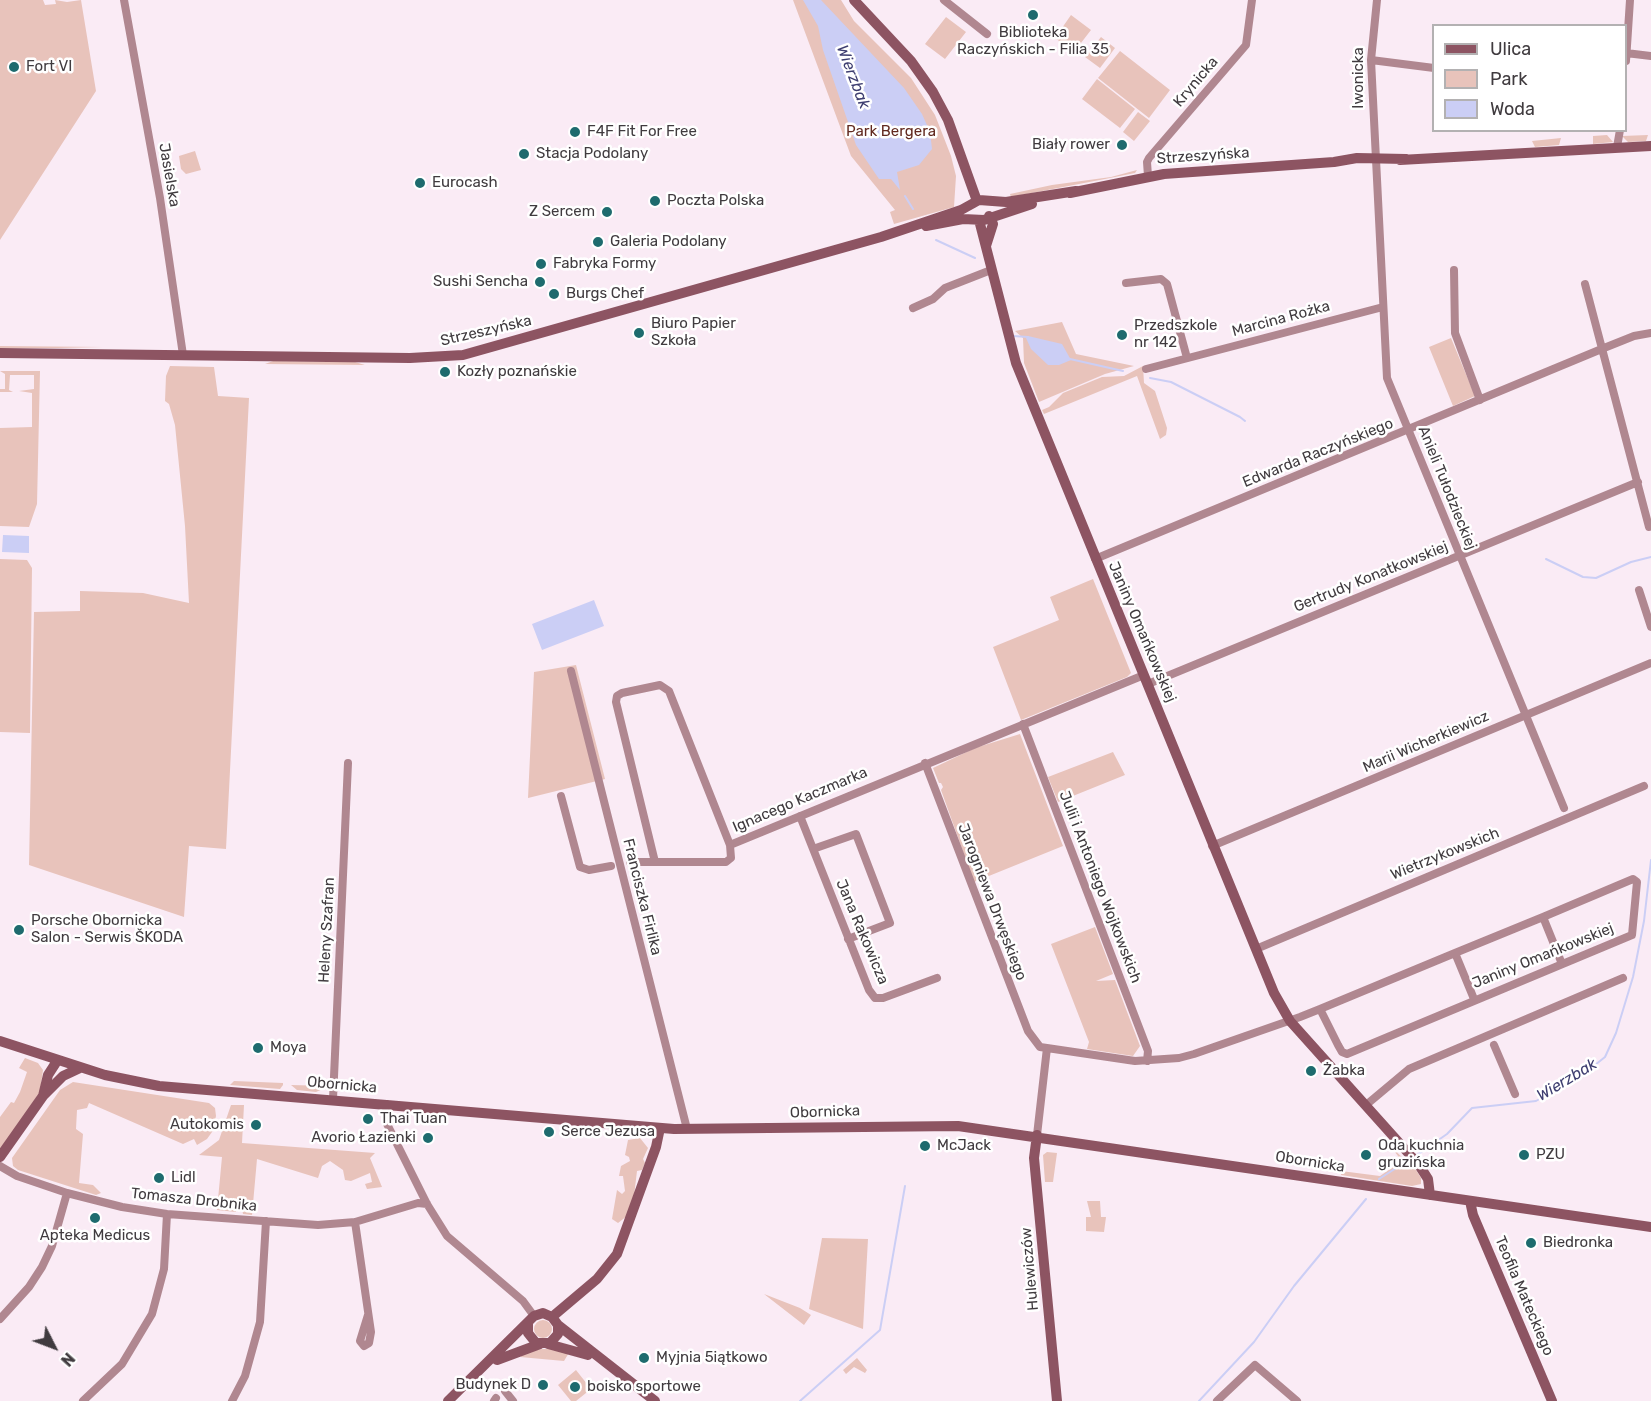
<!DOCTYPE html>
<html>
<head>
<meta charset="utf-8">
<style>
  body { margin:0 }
  #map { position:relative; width:1651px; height:1401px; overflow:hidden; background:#faebf5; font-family:Rubik,sans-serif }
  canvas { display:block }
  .legend { position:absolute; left:1432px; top:24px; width:195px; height:108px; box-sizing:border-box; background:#fff; border:2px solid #b3b1b2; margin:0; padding:8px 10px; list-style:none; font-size:18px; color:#403b3f }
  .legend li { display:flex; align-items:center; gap:12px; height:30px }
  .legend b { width:30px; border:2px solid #b3b1b2 }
  .north { position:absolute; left:24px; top:1317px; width:60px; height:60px; -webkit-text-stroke:4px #fff; paint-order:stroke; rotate:132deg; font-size:16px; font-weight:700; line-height:24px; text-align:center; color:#403b3f }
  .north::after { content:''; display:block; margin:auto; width:21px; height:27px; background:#403b3f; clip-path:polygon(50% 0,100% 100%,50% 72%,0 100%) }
</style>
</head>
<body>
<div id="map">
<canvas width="1651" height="1401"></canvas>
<ul class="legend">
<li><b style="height:8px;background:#8d5462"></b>Ulica</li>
<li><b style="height:16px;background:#e8c3bb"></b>Park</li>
<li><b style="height:16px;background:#cbcef5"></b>Woda</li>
</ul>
<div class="north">N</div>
</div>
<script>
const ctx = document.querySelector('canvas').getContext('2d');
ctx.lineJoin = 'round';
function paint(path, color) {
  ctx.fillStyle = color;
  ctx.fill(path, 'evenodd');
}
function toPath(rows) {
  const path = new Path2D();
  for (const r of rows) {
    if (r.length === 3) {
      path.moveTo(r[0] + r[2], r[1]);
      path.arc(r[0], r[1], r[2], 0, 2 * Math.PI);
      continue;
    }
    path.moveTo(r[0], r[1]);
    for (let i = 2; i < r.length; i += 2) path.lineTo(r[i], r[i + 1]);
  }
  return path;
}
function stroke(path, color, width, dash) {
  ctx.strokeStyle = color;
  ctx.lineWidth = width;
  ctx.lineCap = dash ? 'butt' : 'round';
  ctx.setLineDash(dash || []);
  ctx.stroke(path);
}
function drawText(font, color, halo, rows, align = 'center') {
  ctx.font = font + ' Rubik,sans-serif';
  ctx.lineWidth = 5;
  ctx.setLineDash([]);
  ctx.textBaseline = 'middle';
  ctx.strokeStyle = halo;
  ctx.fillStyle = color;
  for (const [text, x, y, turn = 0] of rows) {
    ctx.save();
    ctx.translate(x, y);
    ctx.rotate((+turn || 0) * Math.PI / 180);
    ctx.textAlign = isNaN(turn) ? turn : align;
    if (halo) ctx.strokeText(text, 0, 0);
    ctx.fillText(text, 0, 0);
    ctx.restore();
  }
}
paint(toPath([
  [0,0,43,0,45,5,56,4,55,0,67,2,81,0,96,91,0,240],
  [793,0,841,0,854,21,911,78,935,115,951,156,956,176,954,207,894,224,890,212,895,210,851,156],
  [1071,15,1091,30,1074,52,1055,38],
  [946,17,966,32,945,59,925,44],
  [1101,37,1115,48,1100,68,1085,57],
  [1120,51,1170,90,1149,118,1098,78],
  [1097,79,1135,109,1120,128,1082,99],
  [1138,112,1150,121,1134,141,1123,132],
  [1607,135,1613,142,1593,144,1593,136],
  [1648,135,1646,141,1628,142,1622,136],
  [1561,138,1559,145,1535,147,1532,141],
  [195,151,201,170,186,174,181,169,179,156],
  [1137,170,1135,173,1105,179,1011,197,1010,194,1052,185,1111,177],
  [1062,322,1076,354,1134,366,1105,374,1039,402,1024,363,1023,338,1015,331],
  [1451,338,1475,396,1453,406,1429,347],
  [0,346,103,347,58,348,0,348],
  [273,361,355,362,365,365,265,364],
  [170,366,214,367,218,396,249,398,226,849,189,846,184,917,29,865,34,612,80,611,80,591,143,593,189,603,185,526,175,425,169,404,165,401,166,376],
  [1143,366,1144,383,1155,391,1167,428,1166,435,1160,439,1137,376,1044,414,1042,410,1049,407,1063,393,1102,377,1124,376],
  [0,371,40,371,37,504,29,527,0,526,0,428,32,427,32,393,19,391,34,389,34,375,10,375,9,390,13,392,0,392,0,389,5,389,5,374],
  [0,559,27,560,32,568,30,733,0,732],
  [1093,579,1131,673,1127,677,1021,720,993,647,1059,620,1050,597],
  [576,665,605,779,528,798,534,672],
  [1020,734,1063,846,974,882,941,790,943,787,941,783,939,783,933,768,975,748],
  [1113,752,1125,775,1058,802,1048,777],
  [1095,927,1113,974,1096,981,1115,980,1140,1046,1133,1056,1087,1049,1089,1042,1051,944],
  [25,1058,38,1063,43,1070,40,1092,0,1150,0,1117,11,1102,14,1103,20,1092,27,1072,19,1068],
  [234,1081,283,1083,283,1085,280,1089,230,1085],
  [73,1082,209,1103,215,1108,216,1116,212,1132,207,1139,197,1145,194,1139,183,1144,89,1103,87,1108,77,1110,76,1129,83,1134,79,1183,93,1185,101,1193,96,1195,18,1170,13,1166,12,1158,60,1090],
  [291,1085,329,1086,316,1092,297,1090],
  [231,1105,244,1105,242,1143,375,1153,370,1158,382,1187,367,1189,365,1184,372,1182,370,1173,351,1181,345,1180,343,1170,330,1161,322,1166,318,1178,257,1159,252,1215,243,1214,242,1208,236,1207,236,1212,217,1210,222,1157,199,1155,219,1140],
  [640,1138,648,1148,643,1159,645,1163,642,1170,637,1171,634,1196,627,1216,618,1223,612,1219,617,1190,622,1194,625,1191,623,1176,619,1176,621,1166,630,1161,629,1157,625,1155,628,1140],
  [1390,1146,1416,1170,1421,1178,1421,1184,1412,1186,1341,1175,1341,1171,1380,1176,1402,1161],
  [1047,1152,1057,1153,1053,1182,1045,1182,1043,1155],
  [1087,1201,1100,1201,1101,1217,1106,1217,1104,1232,1086,1231,1086,1217,1091,1217],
  [822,1238,868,1239,863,1329,809,1309],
  [764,1294,800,1308,811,1315,804,1325],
  [543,1329,9],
  [543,1349,559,1349,570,1351,564,1361,520,1357,531,1350],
  [857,1358,867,1370,865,1373,854,1367,846,1374,843,1370],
  [576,1370,591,1389,576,1401,571,1401,558,1385]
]), '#e8c3bb');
paint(toPath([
  [803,0,821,0,904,88,922,114,930,132,932,149,919,165,897,172,900,190,891,179,879,179,856,145,823,50,818,26],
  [1028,336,1062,344,1071,360,1059,365,1048,365,1031,349,1026,338],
  [3,535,29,536,29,553,2,552],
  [594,600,604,626,542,650,532,624]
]), '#cbcef5');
stroke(toPath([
  [905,196,913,209],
  [936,240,975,258],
  [1013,336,1028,337],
  [1070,359,1123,371],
  [1150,378,1171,382,1240,417,1245,421],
  [1546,559,1583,577,1596,578,1631,562,1651,557],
  [1417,1155,1447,1134,1472,1108,1536,1101,1585,1073,1605,1057,1616,1033,1633,977,1644,921,1651,860],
  [1379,1179,1404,1163],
  [800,1401,880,1330,905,1186],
  [1199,1401,1254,1342,1294,1286,1366,1199]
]), '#cbcef5', 2);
stroke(toPath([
  [124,0,160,198,183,355],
  [944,0,987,34],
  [1377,0,1371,60,1387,378,1564,808],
  [1626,53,1651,56],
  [1371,60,1434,68],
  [1626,61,1630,0],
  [1617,147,1620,130],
  [1148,176,1147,162,1149,158,1246,45,1252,0],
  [1454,270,1455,333,1480,400],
  [1126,283,1161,279,1167,284,1187,358],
  [1585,284,1649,527],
  [913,308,933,299,945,288,991,270],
  [1146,369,1383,307],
  [1095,559,1604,348,1634,336,1651,333],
  [1639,590,1651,627],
  [571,671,687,1129],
  [1148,684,1638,482],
  [1023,724,1148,1051,1147,1061],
  [925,763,1028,1031,1040,1047,1047,1048,1135,1061,1179,1058,1194,1054,1300,1017,1320,1009,1455,953,1543,917,1633,879,1637,882,1632,935,1347,1054,1342,1052,1338,1045,1320,1009],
  [561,796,580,867,589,870,611,866],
  [800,816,869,990,875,998,883,998,937,978],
  [730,845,1144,675],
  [1212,846,1651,663],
  [813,849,856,834,890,923,848,939],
  [630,862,726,862,731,858,730,845,669,691,660,685,622,693,617,696,616,702,655,862],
  [1543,917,1562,964],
  [1256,949,1644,786],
  [1455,953,1474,999],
  [1494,1045,1515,1094],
  [333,1099,348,763],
  [386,1104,387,1124,427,1204,447,1236,523,1301,534,1316],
  [1366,1105,1409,1069,1623,978],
  [1037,1135,1047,1048],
  [0,1166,17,1176,67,1193,122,1207,167,1214,318,1225,355,1222,418,1203,427,1204],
  [355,1222,371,1332,369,1343,364,1346,360,1341,368,1315],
  [0,1319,29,1287,42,1267,52,1246,67,1193],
  [505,1391,513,1401],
  [83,1401,122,1364,152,1314,164,1269,167,1214],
  [232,1401,245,1376,260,1322,266,1221],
  [494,1401,496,1398],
  [1217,1401,1255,1365,1297,1401]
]), '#b08790', 8);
stroke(toPath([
  [854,0,911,61,933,92,948,120,977,201],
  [1400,160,1651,146],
  [1070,193,1164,174,1334,162,1357,158,1406,159],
  [979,220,1016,363,1274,993,1290,1021,1419,1165,1428,1179,1430,1195],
  [926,226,963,219,984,220,1032,204],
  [986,246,993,224,989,216],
  [0,353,410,358,463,355,881,237,961,210,979,200,1006,202,1076,191],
  [0,1041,105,1075,159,1086,674,1129,958,1126,1651,1227],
  [43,1096,48,1075,57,1061],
  [1037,1135,1034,1158,1057,1401],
  [0,1157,43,1096,63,1076,80,1068],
  [1470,1201,1473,1215,1552,1401],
  [552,1317,597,1279,617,1254,656,1147,660,1128],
  [558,1325,655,1401],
  [548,1344,588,1355],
  [497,1360,540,1344],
  [448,1401,534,1316,543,1313,552,1317,558,1325,558,1334,550,1343,536,1343,528,1333,528,1323]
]), '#8d5462', 10);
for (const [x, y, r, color] of [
  [1033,15,6,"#1e6b6e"],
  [14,67,6,"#1e6b6e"],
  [575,132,6,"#1e6b6e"],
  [1122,145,6,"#1e6b6e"],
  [524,154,6,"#1e6b6e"],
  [420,183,6,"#1e6b6e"],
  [655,201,6,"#1e6b6e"],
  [607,212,6,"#1e6b6e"],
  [598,242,6,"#1e6b6e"],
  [541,264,6,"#1e6b6e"],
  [540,282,6,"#1e6b6e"],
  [554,294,6,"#1e6b6e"],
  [639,333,6,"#1e6b6e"],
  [1122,335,6,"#1e6b6e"],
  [445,372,6,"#1e6b6e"],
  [19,930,6,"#1e6b6e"],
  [258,1048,6,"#1e6b6e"],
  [1311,1071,6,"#1e6b6e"],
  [368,1119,6,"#1e6b6e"],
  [256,1125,6,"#1e6b6e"],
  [549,1132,6,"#1e6b6e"],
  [428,1138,6,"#1e6b6e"],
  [925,1146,6,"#1e6b6e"],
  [1366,1155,6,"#1e6b6e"],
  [1524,1155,6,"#1e6b6e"],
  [159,1178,6,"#1e6b6e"],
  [95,1218,6,"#1e6b6e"],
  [1531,1243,6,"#1e6b6e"],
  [644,1358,6,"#1e6b6e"],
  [543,1385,6,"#1e6b6e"],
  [575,1387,6,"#1e6b6e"]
]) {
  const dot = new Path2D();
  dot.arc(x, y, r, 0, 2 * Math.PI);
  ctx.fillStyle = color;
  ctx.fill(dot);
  stroke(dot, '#fff', 2);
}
drawText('15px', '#403b3f', '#fff', [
  ["Biblioteka",1033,33,"center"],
  ["Raczyńskich - Filia 35",1033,50,"center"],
  ["Fort VI",26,67],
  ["F4F Fit For Free",587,132],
  ["Biały rower",1110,145,"right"],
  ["Stacja Podolany",536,154],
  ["Eurocash",432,183],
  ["Poczta Polska",667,201],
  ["Z Sercem",595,212,"right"],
  ["Galeria Podolany",610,242],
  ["Fabryka Formy",553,264],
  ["Sushi Sencha",528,282,"right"],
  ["Burgs Chef",566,294],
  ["Biuro Papier",651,324],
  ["Szkoła",651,341],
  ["Przedszkole",1134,326],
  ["nr 142",1134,343],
  ["Kozły poznańskie",457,372],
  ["Porsche Obornicka",31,921],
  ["Salon - Serwis ŠKODA",31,938],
  ["Moya",270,1048],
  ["Żabka",1323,1071],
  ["Thai Tuan",380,1119],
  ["Autokomis",244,1125,"right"],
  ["Serce Jezusa",561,1132],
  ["Avorio Łazienki",416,1138,"right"],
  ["McJack",937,1146],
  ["Oda kuchnia",1378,1146],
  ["gruzińska",1378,1163],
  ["PZU",1536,1155],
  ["Lidl",171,1178],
  ["Apteka Medicus",95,1236,"center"],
  ["Biedronka",1543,1243],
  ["Myjnia 5iątkowo",656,1358],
  ["Budynek D",531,1385,"right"],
  ["boisko sportowe",587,1387]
], 'left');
drawText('15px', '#403b3f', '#fff', [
  ["Iwonicka",1359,78,-90],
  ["Krynicka",1196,82,-50],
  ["Strzeszyńska",1203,156,-4],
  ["Jasielska",169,175,80],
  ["Marcina Rożka",1281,319,-15],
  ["Strzeszyńska",486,331,-13],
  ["Edwarda Raczyńskiego",1318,453,-22],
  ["Anieli Tułodzieckiej",1447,488,68],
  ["Gertrudy Konatkowskiej",1371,577,-22],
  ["Janiny Omańkowskiej",1142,632,67],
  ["Marii Wicherkiewicz",1426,742,-23],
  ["Ignacego Kaczmarka",800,800,-23],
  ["Wietrzykowskich",1445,854,-22],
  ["Julii i Antoniego Wojkowskich",1100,887,69],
  ["Franciszka Firlika",642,897,76],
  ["Jarogniewa Drwęskiego",992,902,69],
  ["Heleny Szafran",327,930,-87],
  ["Jana Rakowicza",862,932,67],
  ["Janiny Omańkowskiej",1543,956,-22],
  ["Obornicka",342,1085,5],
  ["Obornicka",825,1112,-2],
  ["Obornicka",1310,1162,9],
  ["Tomasza Drobnika",194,1200,6],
  ["Hulewiczów",1030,1269,-95],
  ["Teofila Mateckiego",1524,1296,67]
]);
drawText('15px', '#622a20', '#fff', [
  ["Park Bergera",891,132]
]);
drawText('italic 16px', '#3e3e70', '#fff', [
  ["Wierzbak",853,77,69],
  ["Wierzbak",1567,1080,-31]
]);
</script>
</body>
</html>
